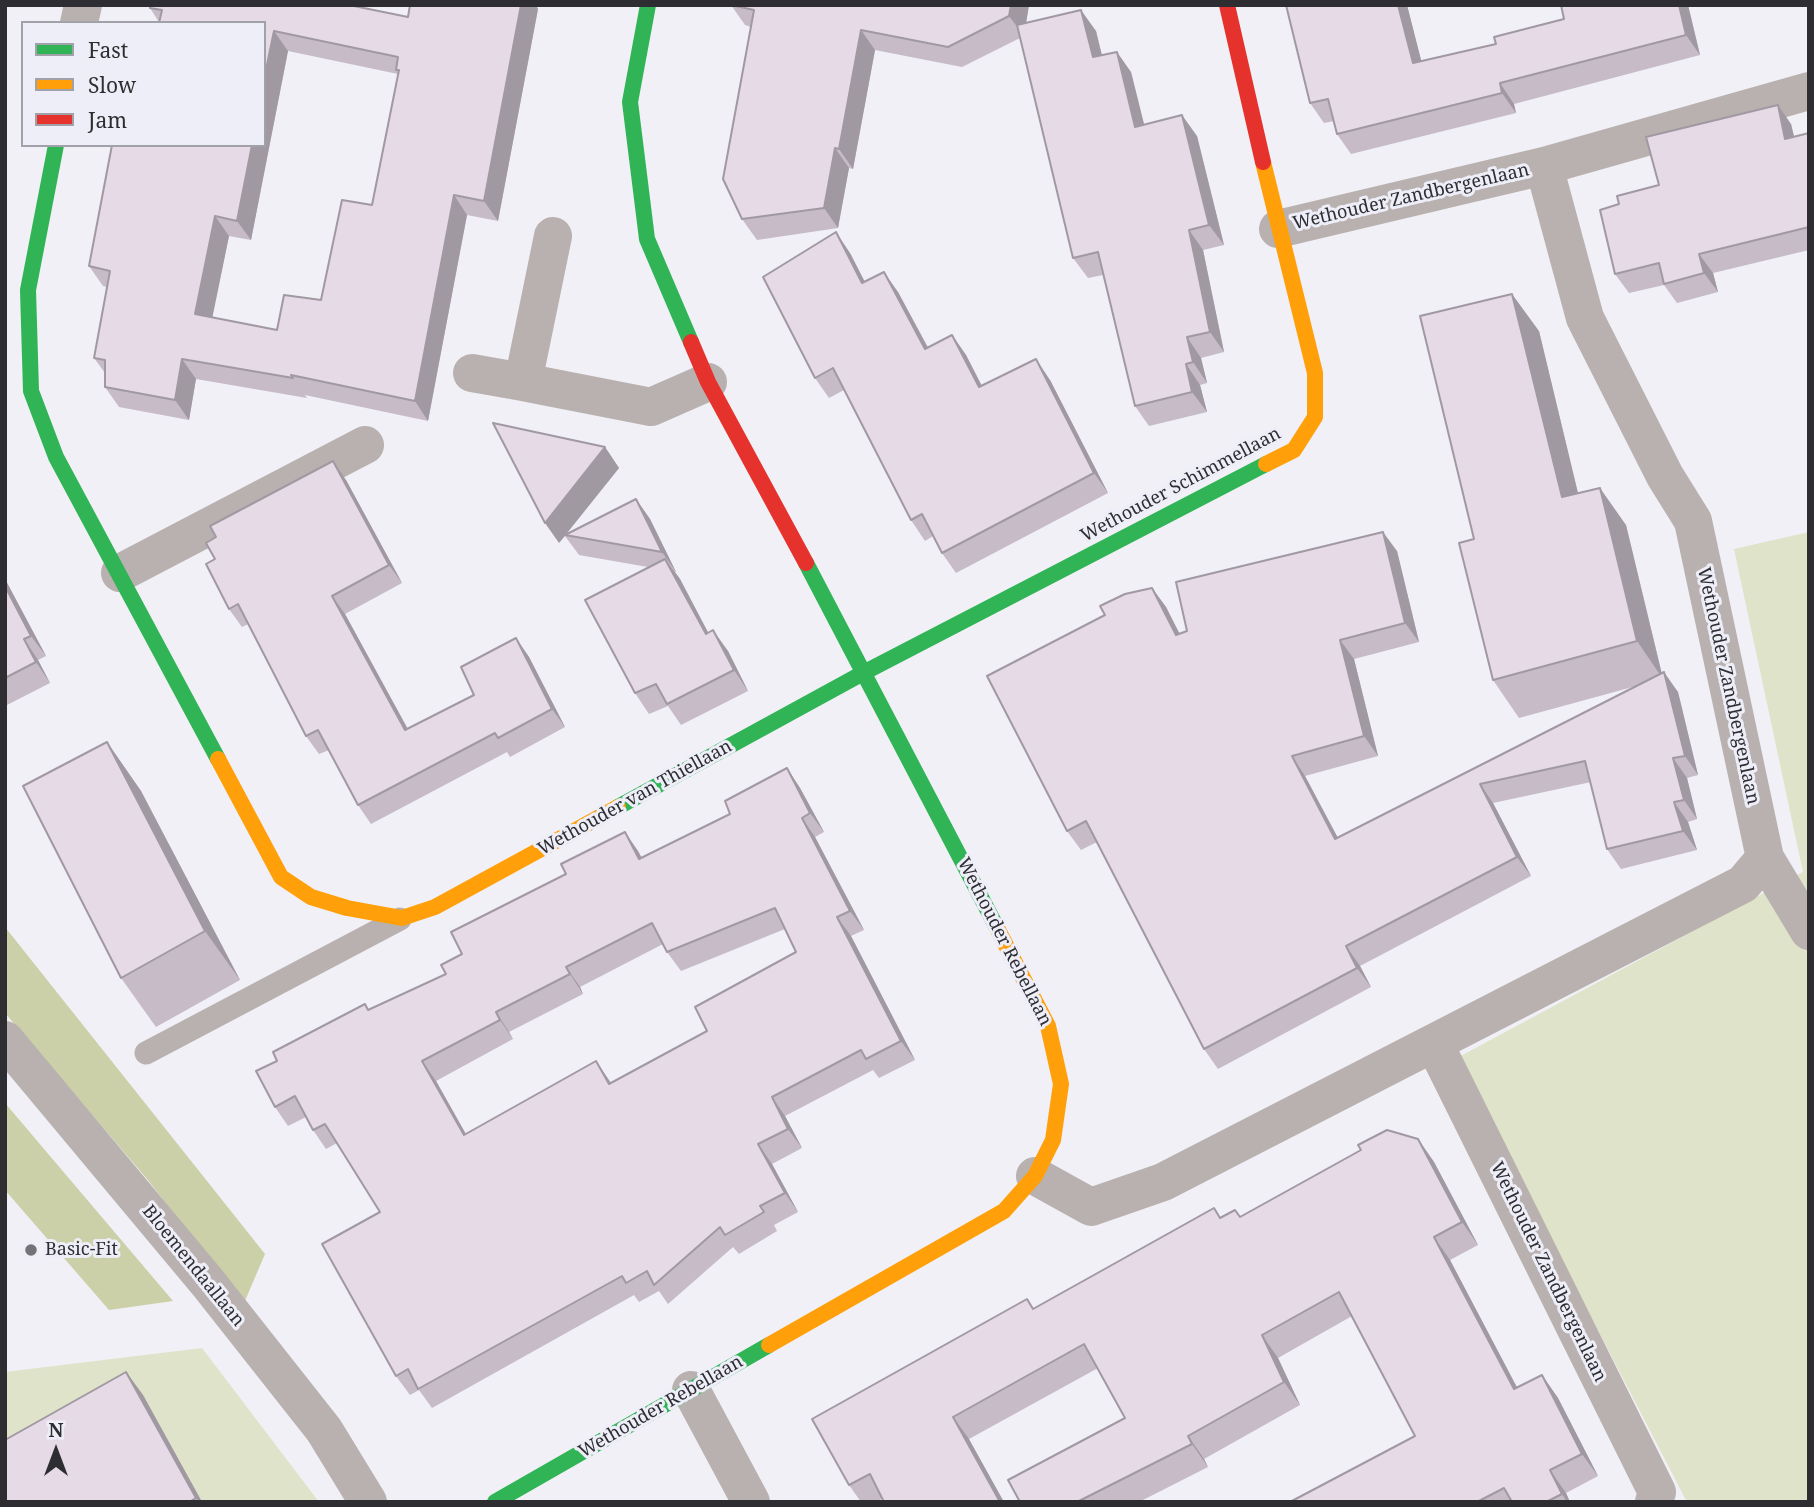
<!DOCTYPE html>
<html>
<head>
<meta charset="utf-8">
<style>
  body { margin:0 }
  #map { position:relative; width:1814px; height:1507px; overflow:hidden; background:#f0f0f6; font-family:"Noto Serif",serif }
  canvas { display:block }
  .frame { position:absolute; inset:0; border:7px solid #2e2e32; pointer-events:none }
  .legend { position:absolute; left:21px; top:21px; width:245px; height:126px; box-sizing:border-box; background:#eeeef8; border:2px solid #a1a1a9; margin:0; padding:9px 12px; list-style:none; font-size:21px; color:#2e2e32 }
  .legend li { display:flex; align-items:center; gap:14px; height:35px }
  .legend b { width:35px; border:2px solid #a1a1a9 }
  .north { position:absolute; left:21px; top:1416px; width:70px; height:70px; -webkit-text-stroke:5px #eeeef8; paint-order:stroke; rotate:0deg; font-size:19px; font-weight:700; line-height:28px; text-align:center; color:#2e2e32 }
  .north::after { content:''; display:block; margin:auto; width:24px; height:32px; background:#2e2e32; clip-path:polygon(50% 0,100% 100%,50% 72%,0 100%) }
</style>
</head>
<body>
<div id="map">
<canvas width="1814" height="1507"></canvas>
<div class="frame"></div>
<ul class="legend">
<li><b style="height:9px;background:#30b455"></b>Fast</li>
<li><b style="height:9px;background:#ff9f0a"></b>Slow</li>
<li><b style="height:9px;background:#e5322d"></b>Jam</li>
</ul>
<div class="north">N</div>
</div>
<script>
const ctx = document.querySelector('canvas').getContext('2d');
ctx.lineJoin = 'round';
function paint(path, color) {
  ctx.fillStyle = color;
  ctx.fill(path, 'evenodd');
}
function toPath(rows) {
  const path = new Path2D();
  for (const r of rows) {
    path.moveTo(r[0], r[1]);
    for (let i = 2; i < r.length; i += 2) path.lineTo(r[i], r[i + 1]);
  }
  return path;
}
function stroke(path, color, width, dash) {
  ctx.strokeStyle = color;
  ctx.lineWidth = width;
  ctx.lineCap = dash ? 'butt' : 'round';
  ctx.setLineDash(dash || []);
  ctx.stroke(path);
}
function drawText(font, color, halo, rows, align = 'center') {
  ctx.font = font + ' "Noto Serif",serif';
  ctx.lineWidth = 6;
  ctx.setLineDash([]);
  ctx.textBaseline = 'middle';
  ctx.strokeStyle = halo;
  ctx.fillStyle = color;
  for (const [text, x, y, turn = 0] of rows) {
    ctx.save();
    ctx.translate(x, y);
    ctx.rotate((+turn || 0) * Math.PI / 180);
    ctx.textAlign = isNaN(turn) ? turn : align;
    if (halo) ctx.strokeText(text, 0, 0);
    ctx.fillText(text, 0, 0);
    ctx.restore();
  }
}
paint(toPath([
  [1809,532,1809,1502,1687,1502,1457,1058,1803,872,1734,549],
  [202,1348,319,1502,51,1502,12,1435,5,1442,5,1372]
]), '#dfe3c9');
paint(toPath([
  [5,927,265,1254,244,1303,147,1179,5,1013],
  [5,1103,173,1301,109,1310,5,1190]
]), '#cbd0a8');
stroke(toPath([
  [146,1053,400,919]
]), '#b9b1af', 23);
stroke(toPath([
  [79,23,83,5],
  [1278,229,1544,166,1809,91],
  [553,236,523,382,651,407,708,382],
  [472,373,523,382],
  [120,573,365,445],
  [1765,858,1809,931],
  [5,1040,208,1283,324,1430,368,1502],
  [1434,1043,1657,1492,1654,1502],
  [1035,1176,1091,1207,1163,1182,1743,884,1765,858,1693,521,1665,476,1585,318,1544,166],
  [691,1390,751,1502]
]), '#b9b1af', 38);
stroke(toPath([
  [648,5,630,102,647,239,691,342],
  [56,145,28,290,31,391,56,457,218,759],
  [806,563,996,926],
  [618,807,865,672,1266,464],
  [495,1502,769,1345]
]), '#30b455', 16);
stroke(toPath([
  [1263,162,1315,373,1315,417,1294,450,1266,464],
  [218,759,281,877,311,897,347,908,402,918,435,907,618,807],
  [769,1345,1004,1211,1035,1176,1053,1140,1061,1084,1048,1026,996,926]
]), '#ff9f0a', 16);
stroke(toPath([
  [1227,5,1263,162],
  [691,342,708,382,806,563]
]), '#e5322d', 16);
paint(toPath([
  [731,5,1029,5,1026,23,1096,31,1102,55,1131,72,1144,125,1197,136,1224,245,1203,250,1224,352,1201,358,1207,383,1200,385,1207,412,1149,426,1135,406,1103,275,1088,278,1073,258,1020,38,962,67,875,50,853,169,849,168,838,228,757,240,742,219,751,27,745,25],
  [1286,5,1407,5,1421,61,1496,44,1564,19,1561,5,1688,5,1700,55,1514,104,1516,113,1351,154,1337,134,1334,121,1324,123,1310,103],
  [150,8,408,17,538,9,498,221,467,215,428,421,305,395,307,398,196,379,189,420,119,407,105,387,105,373,94,358,107,287,103,286,89,266,264,145,159,22],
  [288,51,398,74,372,205,321,300,277,330,212,317,229,236,251,240],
  [1791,124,1794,136,1809,133,1809,250,1713,273,1718,292,1677,303,1664,285,1629,293,1615,274,1619,204,1659,185],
  [850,253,865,282,898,292,928,347,952,335,966,355,982,386,1050,380,1108,493,956,573,942,553,933,536,925,541,911,520,844,390,829,398,815,378],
  [1539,331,1578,493,1626,525,1662,674,1678,692,1698,775,1687,778,1697,819,1688,822,1697,850,1621,869,1607,849,1591,782,1493,803,1531,876,1360,966,1371,987,1218,1069,1204,1049,1097,842,1081,850,1067,831,1105,615,1152,588,1166,607,1179,634,1397,551,1419,642,1354,659,1378,756,1305,776,1338,838,1640,685,1519,718,1493,680,1474,539],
  [605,447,619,468,567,533,636,499,650,519,676,572,675,572,680,579,708,633,728,651,748,691,681,725,668,706,649,714,635,693,648,567,579,555,565,536,559,543],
  [346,480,402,583,345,614,408,729,474,695,516,638,529,657,565,727,510,757,507,752,371,824,358,805,329,750,319,754,306,736,248,624,242,627,229,609,215,559],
  [5,579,46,656,38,660,50,683,5,706],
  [107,742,141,791,240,980,156,1027,121,978],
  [787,768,800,788,824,832,815,837,864,930,851,936,915,1060,879,1078,873,1070,785,1116,802,1148,772,1164,798,1212,774,1225,777,1231,739,1254,733,1247,668,1304,659,1291,639,1302,634,1295,432,1408,419,1390,410,1395,396,1376,380,1212,337,1143,326,1149,313,1130,306,1117,288,1126,275,1107,277,1061,365,1004,369,1010,446,974,462,954,638,851,642,858,730,814],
  [785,929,796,952,707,1031,611,1083,466,1134,436,1081,513,1039,509,1032,583,994,580,987,663,944,667,952,681,971],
  [1418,1139,1434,1162,1478,1245,1450,1260,1517,1388,1542,1375,1558,1398,1598,1476,1566,1493,1570,1502,1290,1502,1415,1436,1352,1316,1278,1358,1300,1405,1204,1459,1208,1467,1139,1502,1020,1502,1125,1418,1098,1368,969,1439,877,1502,861,1502,849,1485,1027,1299,1034,1309,1221,1218,1240,1217],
  [126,1372,143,1395,202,1502,5,1502]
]), '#c6bbc7');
paint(toPath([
  [521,5,536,5,538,9,498,221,484,201],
  [1011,5,1029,5,1024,36,1009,16],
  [1398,5,1407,5,1427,83,1413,63],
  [1679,5,1688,5,1700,55,1686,35],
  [1081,10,1096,31,1107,77,1093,57],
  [861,30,875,50,853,169,839,149],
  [274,31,288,51,251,240,237,221,252,145,264,145,264,79],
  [1117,52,1131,72,1150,148,1135,127],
  [1500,83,1514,104,1516,113,1502,93],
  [1778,105,1791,124,1799,158,1785,139],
  [1182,115,1197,136,1224,245,1209,225],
  [835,148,849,168,838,228,824,208],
  [454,195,467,215,428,421,415,401],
  [215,216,229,236,209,334,195,314],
  [1189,230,1203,250,1224,352,1210,332],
  [836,232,850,253,876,304,862,283],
  [1699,254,1713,273,1718,292,1704,273],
  [884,272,898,292,939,369,925,349],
  [1512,294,1539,331,1588,535,1562,497],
  [952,335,966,355,993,408,979,387],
  [1187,337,1201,358,1207,383,1193,362],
  [182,359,196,379,189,420,175,400],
  [1036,359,1050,380,1108,493,1094,473],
  [1186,364,1200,385,1207,412,1192,392],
  [605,447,619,468,559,543,545,523],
  [333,461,346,480,402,583,389,565],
  [1600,488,1626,525,1663,679,1637,641],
  [636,499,650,519,676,572,662,552],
  [1383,532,1397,551,1419,642,1405,623],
  [665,559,680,579,720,655,706,634],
  [5,579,46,656,31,636,5,586],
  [1152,588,1166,607,1190,654,1176,635],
  [332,596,345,614,418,748,405,730],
  [713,630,728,651,748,691,734,670],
  [516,638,529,657,565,727,552,709],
  [24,639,38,660,50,683,36,662],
  [1340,640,1354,659,1378,756,1364,736],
  [1664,672,1678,692,1698,775,1685,756],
  [107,742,141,791,240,980,205,931],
  [1292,756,1305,776,1349,859,1335,839],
  [1673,758,1687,778,1697,819,1684,800],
  [787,768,800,788,824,832,810,813],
  [1480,784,1493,803,1531,876,1517,857],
  [1674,802,1688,822,1697,850,1683,831],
  [802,818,815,837,864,930,850,911],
  [625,832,638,851,652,878,639,859],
  [837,917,851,936,915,1060,901,1041],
  [1346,946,1360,966,1371,987,1357,968],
  [566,967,580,987,583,994,570,974],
  [496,1012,509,1032,513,1039,500,1020],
  [422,1061,436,1081,477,1154,464,1135],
  [596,1061,609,1080,623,1103,609,1084],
  [772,1097,785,1116,802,1148,788,1129],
  [1418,1139,1434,1162,1478,1245,1462,1222],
  [758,1144,772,1164,798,1212,785,1193],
  [1434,1237,1450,1260,1530,1412,1514,1389],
  [1262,1335,1278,1358,1300,1405,1284,1382],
  [126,1372,143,1395,202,1502,199,1502,196,1498],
  [1542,1375,1558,1398,1598,1476,1582,1454],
  [953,1417,969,1439,1004,1502,1000,1502],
  [1188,1436,1204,1459,1208,1467,1192,1444],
  [1550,1470,1566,1493,1570,1502,1567,1502,1562,1494]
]), '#a199a2');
const building = toPath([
  [150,5,349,5,408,17,410,5,521,5,484,201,454,195,415,401,291,375,293,378,182,359,175,400,105,387,105,360,94,358,110,271,89,266,112,145,252,145,237,221,215,216,195,314,277,330,284,295,321,300,342,200,372,205,399,70,396,70,398,57,274,31,264,79,264,23,159,23,162,10,150,8,150,5],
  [731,5,1011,5,1009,16,948,47,861,30,839,149,835,148,824,208,742,219,723,179,754,10,731,5],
  [1286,5,1398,5,1413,63,1496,44,1494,37,1564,19,1561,5,1679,5,1686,35,1500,83,1502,93,1337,134,1328,99,1310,103,1286,5],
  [1081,10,1093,57,1117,52,1135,127,1182,115,1209,225,1189,230,1210,332,1187,337,1193,362,1186,364,1192,392,1135,406,1098,252,1073,258,1017,25,1081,10],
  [1778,105,1785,139,1809,133,1809,227,1699,254,1704,273,1664,284,1659,263,1615,274,1600,210,1619,204,1617,196,1659,185,1646,137,1778,105],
  [836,232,862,283,884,272,925,349,952,335,979,387,1036,359,1094,473,942,553,922,514,911,520,833,368,815,378,763,277,836,232],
  [1512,294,1562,497,1600,488,1637,641,1493,680,1459,543,1474,539,1420,316,1512,294],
  [493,423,605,447,545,523,493,423],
  [333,461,389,565,332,596,405,730,474,695,461,667,516,638,552,709,498,738,495,733,358,805,318,730,306,736,238,604,229,609,206,564,215,559,206,543,216,537,210,526,333,461],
  [636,499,662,552,565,535,636,499],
  [1383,532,1405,623,1340,640,1364,736,1292,756,1335,839,1664,672,1685,756,1673,758,1684,800,1674,802,1683,831,1607,849,1585,761,1480,784,1517,857,1346,946,1357,968,1204,1049,1086,821,1067,831,987,676,1105,615,1100,606,1125,594,1152,588,1176,635,1187,631,1176,582,1383,532],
  [665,559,706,634,713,630,734,670,667,704,656,684,635,693,585,600,665,559],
  [5,586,31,636,24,639,36,662,5,678,5,586],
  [107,742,205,931,121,978,23,786,107,742],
  [787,768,810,813,802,818,850,911,837,917,901,1041,866,1059,861,1050,772,1097,788,1129,758,1144,785,1193,760,1206,764,1212,725,1235,720,1227,654,1285,647,1271,626,1283,622,1276,418,1389,408,1369,396,1376,322,1244,380,1212,325,1124,313,1130,295,1096,275,1107,256,1071,277,1061,273,1052,365,1004,368,1010,446,974,441,965,462,954,451,932,566,874,561,864,625,832,639,859,730,814,725,801,787,768],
  [775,908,796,952,695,1007,707,1031,609,1084,596,1061,464,1135,422,1061,500,1020,496,1012,570,974,566,967,652,923,667,952,775,908],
  [1387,1130,1418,1139,1462,1222,1434,1237,1514,1389,1542,1375,1582,1454,1550,1470,1562,1494,1546,1502,1512,1502,1504,1488,1477,1502,1290,1502,1415,1436,1339,1292,1262,1335,1284,1382,1188,1436,1192,1444,1077,1502,1020,1502,1008,1480,1125,1418,1084,1344,953,1417,1000,1502,884,1502,870,1474,849,1485,812,1419,1027,1299,1033,1309,1214,1208,1220,1218,1235,1210,1240,1217,1361,1150,1358,1145,1387,1130],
  [126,1372,196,1498,189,1502,5,1502,5,1440,126,1372]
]);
paint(building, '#e6dae7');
stroke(building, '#a199a2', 2);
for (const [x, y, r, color] of [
  [31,1250,7,"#727277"]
]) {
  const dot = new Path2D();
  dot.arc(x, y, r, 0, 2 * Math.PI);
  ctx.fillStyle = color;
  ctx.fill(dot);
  stroke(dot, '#eeeef8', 2.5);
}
drawText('18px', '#2e2e32', '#eeeef8', [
  ["Wethouder Zandbergenlaan",1411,197,-13],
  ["Wethouder Schimmellaan",1181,485,-28],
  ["Wethouder Zandbergenlaan",1728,686,78],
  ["Wethouder van Thiellaan",635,798,-29],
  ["Wethouder Rebellaan",1004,942,63],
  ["Bloemendaallaan",193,1266,51],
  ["Wethouder Zandbergenlaan",1548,1272,64],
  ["Wethouder Rebellaan",661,1407,-30]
]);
drawText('18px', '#2e2e32', '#eeeef8', [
  ["Basic-Fit",45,1250]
], 'left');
</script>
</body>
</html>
